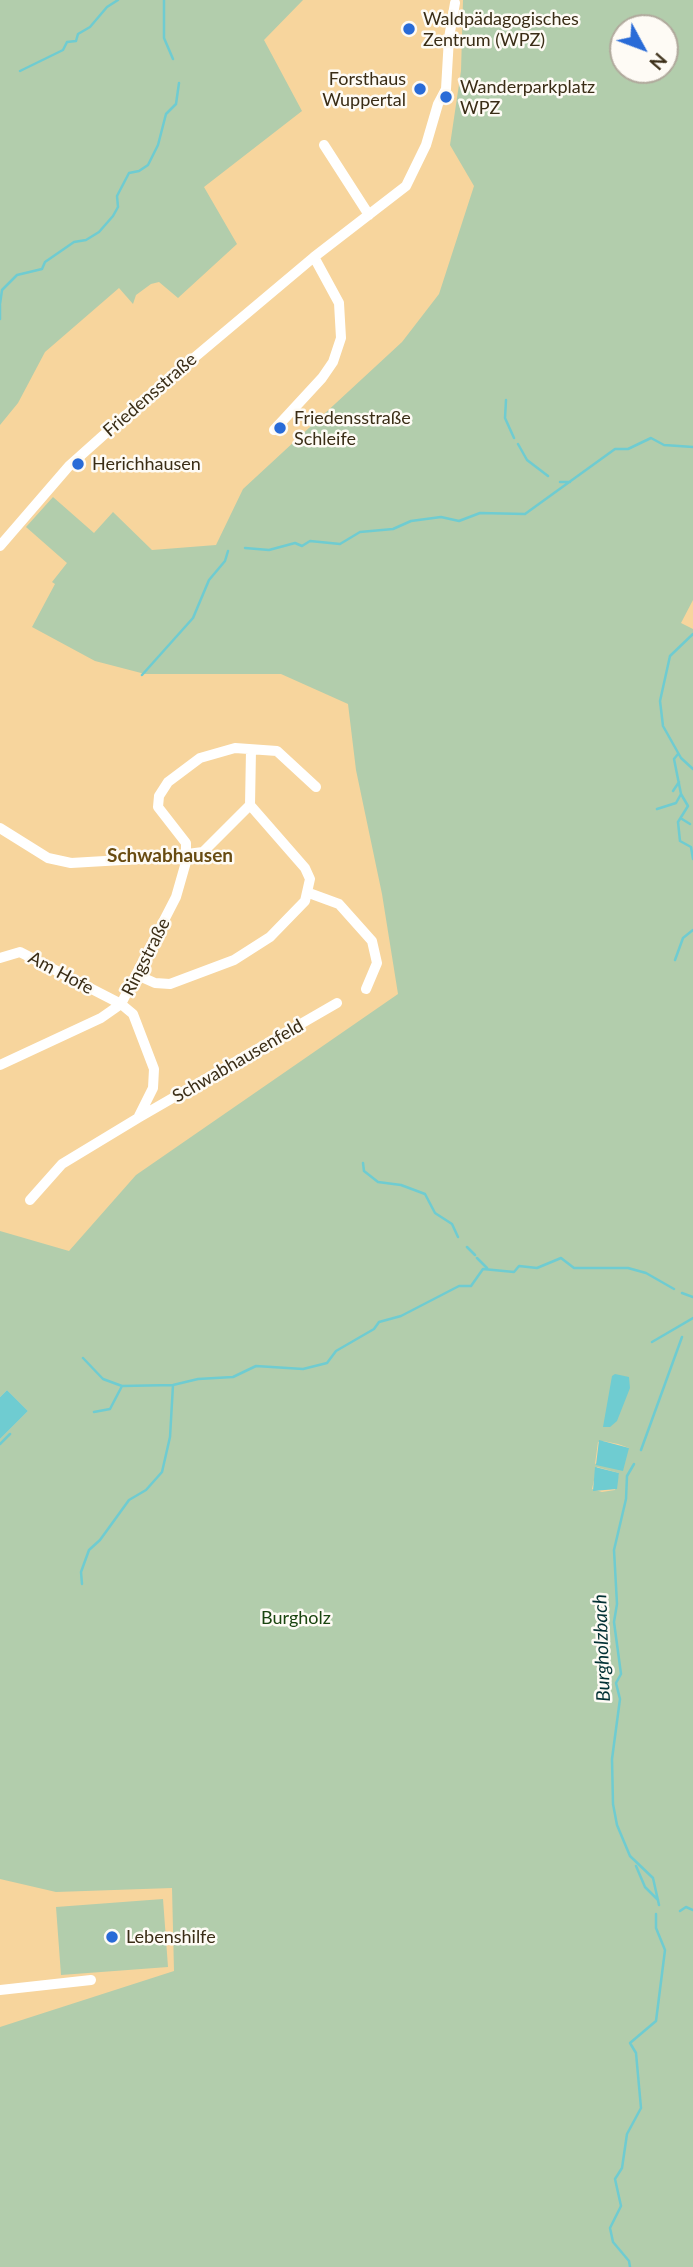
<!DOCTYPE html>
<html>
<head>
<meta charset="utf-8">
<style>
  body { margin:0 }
  #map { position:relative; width:693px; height:2267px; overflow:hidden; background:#f7d59d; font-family:Lato,sans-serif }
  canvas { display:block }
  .north { position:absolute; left:609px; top:14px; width:70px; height:70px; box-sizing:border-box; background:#fefbf5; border:2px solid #b0a99c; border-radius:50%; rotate:131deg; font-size:19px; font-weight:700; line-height:28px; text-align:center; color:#3a2d16 }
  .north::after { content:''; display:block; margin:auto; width:24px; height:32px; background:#296bd7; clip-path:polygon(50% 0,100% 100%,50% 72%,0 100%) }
</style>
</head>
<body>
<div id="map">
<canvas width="693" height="2267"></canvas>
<div class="north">N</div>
</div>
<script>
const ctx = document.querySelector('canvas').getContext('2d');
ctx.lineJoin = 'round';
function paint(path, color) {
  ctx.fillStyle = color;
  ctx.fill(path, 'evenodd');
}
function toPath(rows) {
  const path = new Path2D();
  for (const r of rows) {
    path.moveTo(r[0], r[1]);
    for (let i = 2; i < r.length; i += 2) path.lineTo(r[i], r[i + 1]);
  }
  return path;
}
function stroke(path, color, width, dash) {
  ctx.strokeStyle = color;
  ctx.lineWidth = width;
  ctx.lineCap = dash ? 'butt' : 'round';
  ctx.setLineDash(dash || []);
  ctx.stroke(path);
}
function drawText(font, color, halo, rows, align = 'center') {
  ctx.font = font + ' Lato,sans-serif';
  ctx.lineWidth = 5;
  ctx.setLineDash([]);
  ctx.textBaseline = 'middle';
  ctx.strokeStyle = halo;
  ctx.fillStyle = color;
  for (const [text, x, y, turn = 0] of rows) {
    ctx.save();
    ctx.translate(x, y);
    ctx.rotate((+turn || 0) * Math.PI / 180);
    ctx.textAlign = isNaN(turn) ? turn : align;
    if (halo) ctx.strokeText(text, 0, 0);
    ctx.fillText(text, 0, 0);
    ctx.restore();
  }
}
paint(toPath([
  [0,0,303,0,264,40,302,111,204,187,237,244,178,298,159,282,151,284,136,295,133,304,119,288,45,352,18,403,0,425],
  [463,0,693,0,693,600,681,623,693,629,693,2267,0,2267,0,2027,174,1971,172,1888,56,1892,0,1879,0,1439,28,1411,7,1390,0,1397,0,1231,69,1251,136,1175,398,994,382,894,356,770,348,704,281,674,145,674,95,661,32,627,55,584,52,582,67,563,26,527,53,497,94,533,113,512,152,550,216,545,243,489,402,342,439,294,474,186,450,145,461,71],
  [623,28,665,28,665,70,623,70],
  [603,1441,618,1444,629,1448,595,1464,598,1442],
  [597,1467,619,1473,615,1490,602,1492,592,1489],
  [163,1899,168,1967,61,1975,56,1907]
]), '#b2cdac');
paint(toPath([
  [615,1374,629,1377,630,1388,617,1421,610,1427,603,1427,612,1376],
  [7,1390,28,1411,0,1439,0,1397],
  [599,1440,629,1448,623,1471,596,1465],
  [595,1467,619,1473,617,1489,593,1491]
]), '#6fccd1');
stroke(toPath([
  [164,0,164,38,173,59],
  [20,71,63,50,67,42,76,41,78,34,90,27,107,7,118,0],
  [0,304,2,290,17,275,42,269,45,262,74,242,86,240,99,232,113,216,118,207,117,196,129,173,139,171,148,165,158,145,166,114,176,104,179,83],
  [0,319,0,305],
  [506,400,505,418,514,438],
  [518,444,527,460,548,476],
  [560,482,570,482],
  [245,548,269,550,295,543,302,546,310,541,340,544,360,532,393,529,411,521,441,517,459,521,480,513,525,514,615,449,628,449,651,438,664,445,693,447],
  [693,634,670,656,660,701,663,726,681,758,693,769],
  [142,675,193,618,209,580,225,561,228,551],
  [678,754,674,759,681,794,688,806,678,822,680,841,691,847,693,859],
  [673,791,679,782],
  [657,809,676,803,681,794],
  [682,819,690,824],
  [675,960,683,938,693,930],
  [363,1163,364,1171,378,1182,401,1185,425,1194,435,1213,452,1224,458,1237],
  [467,1247,475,1255],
  [477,1258,487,1268],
  [682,1293,693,1297],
  [652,1342,693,1318],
  [83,1358,103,1379,122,1386],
  [94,1412,110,1409,122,1386,173,1385,198,1379,233,1377,256,1366,303,1369,327,1363,336,1351,374,1329,379,1322,401,1316,459,1286,471,1286,483,1269,514,1272,519,1266,537,1268,561,1258,574,1268,628,1268,646,1273,674,1289],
  [0,1444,10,1434],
  [641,1450,682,1337],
  [634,1464,627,1476,626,1499,614,1550,617,1604,614,1622,621,1674,616,1683,620,1699,612,1759,613,1804,617,1825,630,1856,653,1878,659,1905],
  [82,1584,81,1572,89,1550,100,1540,129,1500,146,1490,162,1472,170,1437,173,1385],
  [636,1866,645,1887,658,1900],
  [680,1911,686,1907,693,1910],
  [630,2267,629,2261,613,2242,610,2228,621,2206,615,2179,622,2168,627,2134,641,2108,636,2053,630,2043,656,2021,665,1950,656,1928,656,1914]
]), '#6fccd1', 2.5);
stroke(toPath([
  [324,145,369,215],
  [274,430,322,378,333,362,341,338,339,303,314,257],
  [0,546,69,466,126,415,314,257,406,186,426,145,438,104,446,89,449,38,455,3],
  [250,805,251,750],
  [0,828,48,858,71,863,156,858,203,852,250,805],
  [309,893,339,904,372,941,377,963,366,989],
  [0,958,20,952,121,1004,133,1014,154,1069,153,1088,138,1118,62,1164,30,1200],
  [137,975,155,983,170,984,234,960,270,937,305,901,310,879,305,868,250,805],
  [0,1065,101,1018,121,1004,176,897,186,862,186,843,158,807,159,796,168,782,200,758,235,748,277,751,316,787],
  [138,1118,337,1003],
  [0,1990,91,1980]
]), '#fff', 10);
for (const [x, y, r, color] of [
  [409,29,7,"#296bd7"],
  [420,89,7,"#296bd7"],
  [446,97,7,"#296bd7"],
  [280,428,7,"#296bd7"],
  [78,464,7,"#296bd7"],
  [112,1937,7,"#296bd7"]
]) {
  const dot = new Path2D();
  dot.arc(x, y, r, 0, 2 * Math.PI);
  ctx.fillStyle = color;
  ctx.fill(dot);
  stroke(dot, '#fefbf5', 2.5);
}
drawText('18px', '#3a2d16', '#fefbf5', [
  ["Waldpädagogisches",423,19],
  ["Zentrum (WPZ)",423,40],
  ["Forsthaus",406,79,"right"],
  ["Wuppertal",406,100,"right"],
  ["Wanderparkplatz",460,87],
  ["WPZ",460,108],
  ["Friedensstraße",294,418],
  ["Schleife",294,439],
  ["Herichhausen",92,464],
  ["Lebenshilfe",126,1937]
], 'left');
drawText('18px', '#3a2d16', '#fefbf5', [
  ["Friedensstraße",150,395,-41],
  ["Ringstraße",146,957,-63],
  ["Am Hofe",61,973,28],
  ["Schwabhausenfeld",238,1061,-30]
]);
drawText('18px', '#1a4510', '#fefbf5', [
  ["Burgholz",296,1618]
]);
drawText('bold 19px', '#684b11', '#fefbf5', [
  ["Schwabhausen",170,856]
]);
drawText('italic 19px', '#023134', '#fefbf5', [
  ["Burgholzbach",602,1648,-92]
]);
</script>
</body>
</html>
